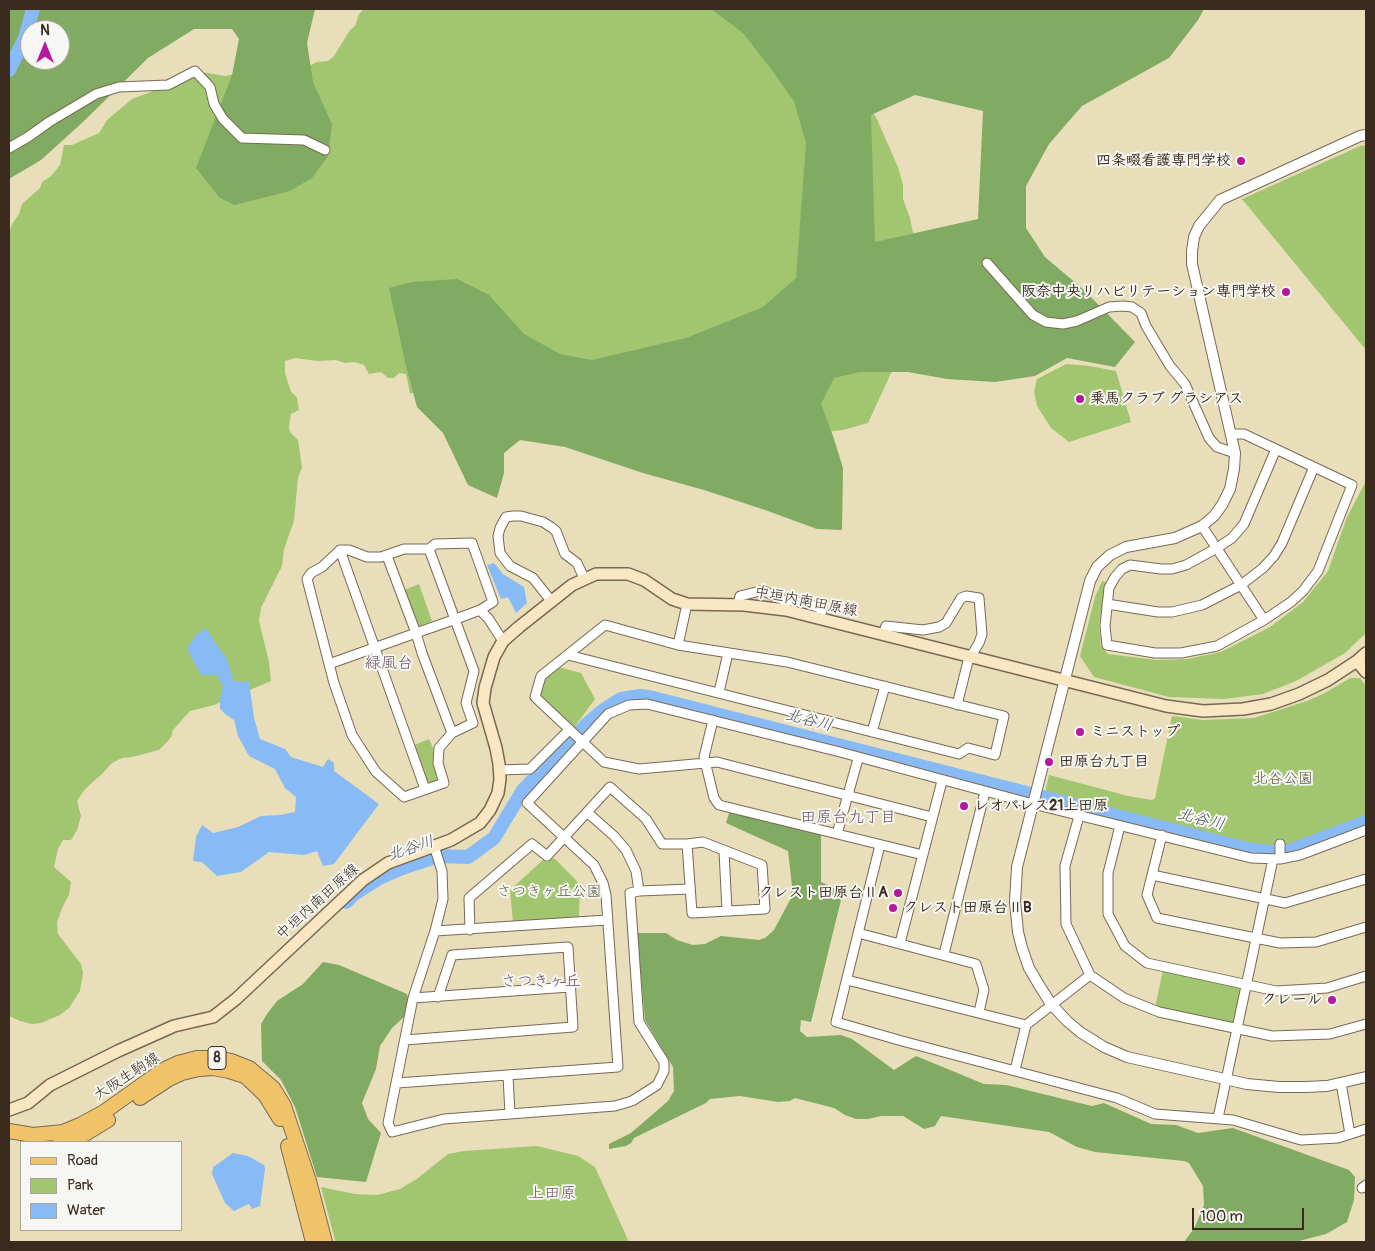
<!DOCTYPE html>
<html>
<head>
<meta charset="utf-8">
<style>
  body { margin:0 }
  #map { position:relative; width:1375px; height:1251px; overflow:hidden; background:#e8deba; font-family:Pangolin,sans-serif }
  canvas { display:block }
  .frame { position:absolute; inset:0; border:10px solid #3b2a1e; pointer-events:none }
  .legend { position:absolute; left:20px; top:1141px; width:162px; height:90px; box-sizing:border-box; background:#f6f6f2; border:1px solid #aba49d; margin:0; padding:6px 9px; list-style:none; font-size:15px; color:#3b2a1e }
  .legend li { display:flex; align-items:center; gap:10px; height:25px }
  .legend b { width:25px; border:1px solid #aba49d }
  .north { position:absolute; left:20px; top:20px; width:50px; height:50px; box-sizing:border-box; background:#f6f6f2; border:1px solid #aba49d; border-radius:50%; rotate:0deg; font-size:14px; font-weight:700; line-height:20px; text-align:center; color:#3b2a1e }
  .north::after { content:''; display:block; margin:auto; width:18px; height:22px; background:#b5179e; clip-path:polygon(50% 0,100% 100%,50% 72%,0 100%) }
  .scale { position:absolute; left:1192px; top:1208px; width:112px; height:22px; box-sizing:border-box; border:2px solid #3b2a1e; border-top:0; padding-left:6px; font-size:15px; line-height:18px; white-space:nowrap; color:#3b2a1e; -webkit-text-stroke:4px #f6f6f2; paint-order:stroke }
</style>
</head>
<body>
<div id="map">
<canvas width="1375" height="1251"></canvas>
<div class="frame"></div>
<ul class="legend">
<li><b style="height:6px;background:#f1c369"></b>Road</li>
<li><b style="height:14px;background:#a2c670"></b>Park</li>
<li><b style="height:14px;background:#88baf5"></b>Water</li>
</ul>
<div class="north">N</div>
<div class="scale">100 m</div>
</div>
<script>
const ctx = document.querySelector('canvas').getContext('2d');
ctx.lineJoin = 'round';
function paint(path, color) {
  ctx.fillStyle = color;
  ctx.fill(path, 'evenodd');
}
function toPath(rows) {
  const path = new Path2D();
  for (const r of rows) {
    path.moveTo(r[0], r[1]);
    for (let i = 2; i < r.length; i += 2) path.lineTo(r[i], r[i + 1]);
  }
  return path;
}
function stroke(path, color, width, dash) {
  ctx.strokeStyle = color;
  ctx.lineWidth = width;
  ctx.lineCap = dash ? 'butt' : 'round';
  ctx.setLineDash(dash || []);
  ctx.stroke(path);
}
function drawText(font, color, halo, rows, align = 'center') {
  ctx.font = font + ' Pangolin,"Klee One",sans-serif';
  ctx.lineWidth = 4;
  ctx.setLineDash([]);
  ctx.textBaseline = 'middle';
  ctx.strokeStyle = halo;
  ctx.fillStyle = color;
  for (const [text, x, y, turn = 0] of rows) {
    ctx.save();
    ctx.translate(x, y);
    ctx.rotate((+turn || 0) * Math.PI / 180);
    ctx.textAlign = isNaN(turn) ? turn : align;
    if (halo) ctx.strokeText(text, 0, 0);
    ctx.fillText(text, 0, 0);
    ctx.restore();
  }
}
paint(toPath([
  [364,9,779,9,866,104,876,117,898,167,903,185,903,199,910,218,917,252,898,358,868,423,843,430,823,432,410,393,406,374,399,373,394,378,388,378,381,372,369,374,364,365,354,362,345,363,336,360,317,361,295,358,285,361,285,373,291,392,297,397,299,410,291,414,289,427,290,432,298,440,302,467,298,478,294,521,284,549,282,566,261,608,259,621,269,662,271,681,214,705,190,711,173,730,171,737,167,742,159,750,132,757,122,758,112,763,102,774,85,789,77,801,81,816,77,830,71,840,63,840,58,849,54,867,71,882,69,895,63,906,57,922,58,934,81,964,83,973,80,991,69,1008,60,1015,41,1023,32,1024,20,1021,9,1016,9,233,12,224,19,214,22,204,40,188,42,182,51,176,60,165,64,145,72,145,99,133,107,120,132,99,191,77,195,71,226,76,237,73,303,69,317,62,328,61,334,56,350,30,355,26,359,14],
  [1366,145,1366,350,1242,199,1360,146],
  [1066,364,1090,366,1116,371,1131,422,1069,442,1051,428,1037,406,1034,392,1037,379],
  [1366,481,1366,633,1345,653,1296,681,1263,694,1224,699,1169,697,1094,677,1080,656,1095,597,1102,581,1106,582,1099,624,1101,646,1108,654,1157,660,1187,659,1221,652,1270,627,1303,602,1328,571,1347,517],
  [419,584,432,621,417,627,404,590],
  [558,667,581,673,595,699,573,729,539,695,544,677],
  [1350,678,1360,678,1366,686,1366,817,1322,835,1301,843,1283,847,1253,847,1045,793,1049,775,1128,796,1152,800,1155,798,1172,716,1203,720,1254,718,1307,701,1325,693],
  [429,739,433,748,433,760,438,779,436,782,432,783,426,781,414,745],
  [554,858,575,879,580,886,579,917,513,922,510,890,544,859,547,862],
  [1163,970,1237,987,1240,990,1234,1022,1230,1025,1155,1008],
  [537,1146,578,1156,595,1167,629,1242,336,1242,335,1240,321,1187,355,1194,377,1195,400,1189,418,1178,448,1154,464,1151]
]), '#a2c670');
paint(toPath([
  [9,9,315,9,307,43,313,82,332,124,328,156,312,178,290,191,234,205,219,197,196,168,232,75,239,39,232,29,194,29,148,58,83,122,41,160,9,179],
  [30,30,60,30,60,60,30,60],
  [711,9,1204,9,1198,20,1169,58,1082,106,1049,144,1026,186,1026,228,1045,257,1084,290,1135,342,1115,367,1067,358,1035,376,995,382,947,379,908,372,860,372,834,378,821,404,833,436,843,468,842,530,817,529,765,510,704,490,643,473,565,447,520,440,504,453,504,473,497,498,468,485,443,433,417,407,405,362,389,288,412,282,457,279,489,295,524,334,560,354,592,360,686,338,763,307,796,278,806,143,794,101,771,69,743,33],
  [915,95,983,111,978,219,875,242,871,115],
  [730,810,821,835,821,882,843,892,811,1022,801,1020,800,1031,807,1037,841,1035,852,1039,894,1070,916,1056,984,1084,1006,1085,1092,1106,1104,1103,1151,1124,1176,1125,1198,1133,1233,1128,1349,1170,1355,1177,1354,1200,1347,1222,1326,1234,1295,1242,1184,1242,1195,1227,1204,1205,1203,1186,1189,1163,1184,1161,1095,1152,1077,1147,1049,1132,941,1116,935,1126,924,1129,903,1116,881,1116,868,1119,856,1119,845,1115,834,1108,795,1098,790,1101,778,1102,740,1096,710,1099,706,1103,634,1138,631,1143,626,1146,609,1149,609,1144,631,1133,668,1101,674,1091,673,1067,645,1020,637,933,666,933,677,940,693,945,705,944,721,936,759,940,765,938,774,930,791,898,792,886,788,851,726,823],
  [323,962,339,965,407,994,409,1005,405,1016,392,1028,380,1046,376,1069,362,1103,368,1119,381,1133,366,1182,317,1177,295,1107,281,1080,262,1061,261,1024,267,1014,277,1001,303,984]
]), '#81ab62');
paint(toPath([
  [494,563,503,574,524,587,527,603,516,613,508,597,501,599,487,565],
  [206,628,217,646,226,657,234,681,249,682,254,718,260,739,285,749,291,757,323,767,328,759,334,763,334,771,379,804,334,864,323,866,317,851,304,855,269,852,241,872,217,876,202,862,193,861,196,837,202,825,213,833,238,827,261,816,280,815,295,812,296,797,285,788,275,769,249,756,238,736,234,720,225,714,220,708,220,699,223,686,217,675,201,675,187,649,195,636],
  [233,1153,248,1156,264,1165,265,1169,260,1206,252,1209,249,1204,234,1211,225,1203,212,1174,213,1167]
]), '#88baf5');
stroke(toPath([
  [9,70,25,38,33,9],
  [346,902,354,894,379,878,402,868,438,856,468,857,494,838,523,790,586,725,604,710,621,699,640,696,649,697,1251,850,1270,852,1289,851,1366,822]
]), '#88baf5', 14);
const minor = toPath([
  [9,148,28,137,49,122,96,94,119,87,168,85,195,71,210,87,214,104,223,119,242,138,304,140,325,150],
  [987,263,1033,315,1046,322,1063,324,1077,321,1109,307,1123,306,1132,307,1141,313,1146,326,1170,366,1185,384,1209,438,1217,447,1235,453],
  [1231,434,1244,434,1352,485,1318,571,1303,591,1291,602,1264,620,1217,646,1181,653,1155,653,1107,645,1105,626,1109,588,1115,577,1122,569,1130,565,1161,569,1172,569,1186,565,1217,548,1232,538,1244,524,1276,449],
  [1202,526,1264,620],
  [429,549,474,671,466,703,473,723,452,733],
  [340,550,425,789],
  [552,602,533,578,510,566,500,553,498,536,500,528,506,517,513,516,521,516,543,522,551,527,556,531,565,554,577,563,584,578],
  [1107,604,1158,612,1172,612,1202,605,1241,585,1263,568,1274,556,1282,543,1314,467],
  [738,605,740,596,760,591,766,592,783,600,807,603,822,609,820,618],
  [480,610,488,618,503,641],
  [883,634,886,626,923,630,939,627,946,623,961,598,966,596,979,598,982,634,979,643,968,661,957,705],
  [678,645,687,604],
  [568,655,959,754,968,748,995,755,1004,716,787,662,678,645,605,625,541,676,535,697,604,762,639,769,717,762,932,817],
  [329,664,416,633,456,619,480,610,493,602,472,543,435,544,429,549,404,549,381,557,367,557,349,550,340,550,322,567,311,573,307,579,334,683,352,735,376,772,404,797,444,783,438,763,439,748,452,733,422,653,416,633,387,556],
  [719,692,728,653],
  [713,720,704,757,714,798,719,805,923,855],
  [872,732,885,686],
  [500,770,530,769,569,730],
  [588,813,614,836,626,850,636,871,639,891],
  [1079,816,1065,866,1066,924,1090,975,1124,998,1159,1012,1272,1036,1330,1034,1366,1024],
  [1120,826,1108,873,1108,914,1125,946,1147,963,1276,991,1327,988,1366,976],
  [837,834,858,759],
  [1162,835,1147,895,1157,918,1280,943,1316,942,1366,927],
  [1280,844,1280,859],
  [880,845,836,1022,902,1041,1117,1098,1155,1114,1233,1120,1301,1140,1338,1138,1366,1129],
  [434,846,442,871,443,899,435,931,413,998,388,1123,392,1132,444,1119,615,1106,632,1101,657,1085,664,1071,664,1062,639,1022,630,893,639,891,690,889],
  [724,851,727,911],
  [1152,875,1285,903,1366,879],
  [470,930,469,898,532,844,547,856,610,787,646,819,662,844,687,844,703,842,762,865,765,909,692,913,687,844],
  [435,931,607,920],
  [858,933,976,964,984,990,979,1012],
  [900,943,942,781],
  [944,954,985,792],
  [847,980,1026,1025,1090,975],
  [413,998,570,987],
  [405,1040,573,1027,568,947,452,955,438,997],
  [1015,1070,1026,1025],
  [508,1076,510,1114],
  [397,1083,618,1067,606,895,603,883,594,865,527,803,608,714,629,705,647,704,840,752,1033,804,1251,858,1280,859,1300,855,1366,830],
  [1341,1083,1350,1134],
  [1218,1118,1273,859],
  [1362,1188,1366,1185]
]);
const tertiary = toPath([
  [1366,135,1360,136,1220,200,1199,226,1194,237,1192,251,1192,264,1235,453,1234,469,1230,489,1222,505,1214,516,1202,526,1175,538,1126,547,1110,555,1097,567,1090,581,1017,867,1015,902,1018,932,1022,948,1029,968,1039,985,1051,1004,1067,1021,1080,1032,1104,1047,1127,1057,1247,1084,1279,1087,1306,1087,1327,1086,1366,1077]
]);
const secondary = toPath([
  [1357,661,1366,672],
  [9,1110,28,1103,50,1085,118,1051,174,1026,213,1017,236,999,363,880,388,863,451,840,480,823,490,810,498,793,500,779,499,764,496,748,483,703,485,688,494,657,503,641,519,627,572,585,596,574,628,574,644,580,672,599,687,604,744,605,786,610,1166,706,1203,711,1243,709,1271,704,1299,694,1328,680,1357,661,1366,653]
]);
const primary = toPath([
  [140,1098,169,1079,182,1073,199,1069,213,1068,229,1071,245,1076,265,1095,280,1119],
  [9,1131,33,1135,63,1132,80,1125,104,1112,163,1070,178,1063,197,1058,213,1058,231,1061,249,1068,273,1088,284,1106,309,1181,325,1242],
  [60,1141,85,1134,108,1120],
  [288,1146,313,1242]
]);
stroke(minor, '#786955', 11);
stroke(tertiary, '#786955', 12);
stroke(secondary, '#786955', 14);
stroke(primary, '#786955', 16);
stroke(minor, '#fff', 9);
stroke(tertiary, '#fff', 10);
stroke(secondary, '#f9e7c3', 11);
stroke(primary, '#f1c369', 14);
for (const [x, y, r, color] of [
  [1241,161,5,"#b5179e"],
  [1286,292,5,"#b5179e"],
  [1080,399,5,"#b5179e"],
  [1080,732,5,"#b5179e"],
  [1049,762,5,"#b5179e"],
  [964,806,5,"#b5179e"],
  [898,893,5,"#b5179e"],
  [893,908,5,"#b5179e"],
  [1332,1000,5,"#b5179e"]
]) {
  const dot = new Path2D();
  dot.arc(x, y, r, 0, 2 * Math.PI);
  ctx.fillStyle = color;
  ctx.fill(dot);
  stroke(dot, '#f6f6f2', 2);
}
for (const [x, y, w] of [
  [217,1058,18]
]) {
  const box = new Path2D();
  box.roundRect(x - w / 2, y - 11.5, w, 23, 4);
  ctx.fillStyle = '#f6f6f2';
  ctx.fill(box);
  stroke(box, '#3b2a1e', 1);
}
drawText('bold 14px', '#3b2a1e', null, [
  ["8",217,1058]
]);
drawText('bold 15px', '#3b2a1e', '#f6f6f2', [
  ["四条畷看護専門学校",1231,161,"right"],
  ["阪奈中央リハビリテーション専門学校",1276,292,"right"],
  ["乗馬クラブ グラシアス",1090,399],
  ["ミニストップ",1090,732],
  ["田原台九丁目",1059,762],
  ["レオパレス21上田原",974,806],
  ["クレスト田原台ⅡA",888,893,"right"],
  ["クレスト田原台ⅡB",903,908],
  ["クレール",1322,1000,"right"]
], 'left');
drawText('15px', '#3b2a1e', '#f6f6f2', [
  ["中垣内南田原線",806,602,11],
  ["中垣内南田原線",318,902,-42],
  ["大阪生駒線",127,1077,-33]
]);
drawText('15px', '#5a5937', '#f6f6f2', [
  ["北谷公園",1283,779],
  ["さつきヶ丘公園",549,892]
]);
drawText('16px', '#6d5463', '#f6f6f2', [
  ["緑風台",389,664],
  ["田原台九丁目",848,818],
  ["さつきヶ丘",541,982],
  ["上田原",552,1194]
]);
drawText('italic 16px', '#52555e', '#f6f6f2', [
  ["北谷川",809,721,14],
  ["北谷川",1201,820,14],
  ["北谷川",411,849,-18]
]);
</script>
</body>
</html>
